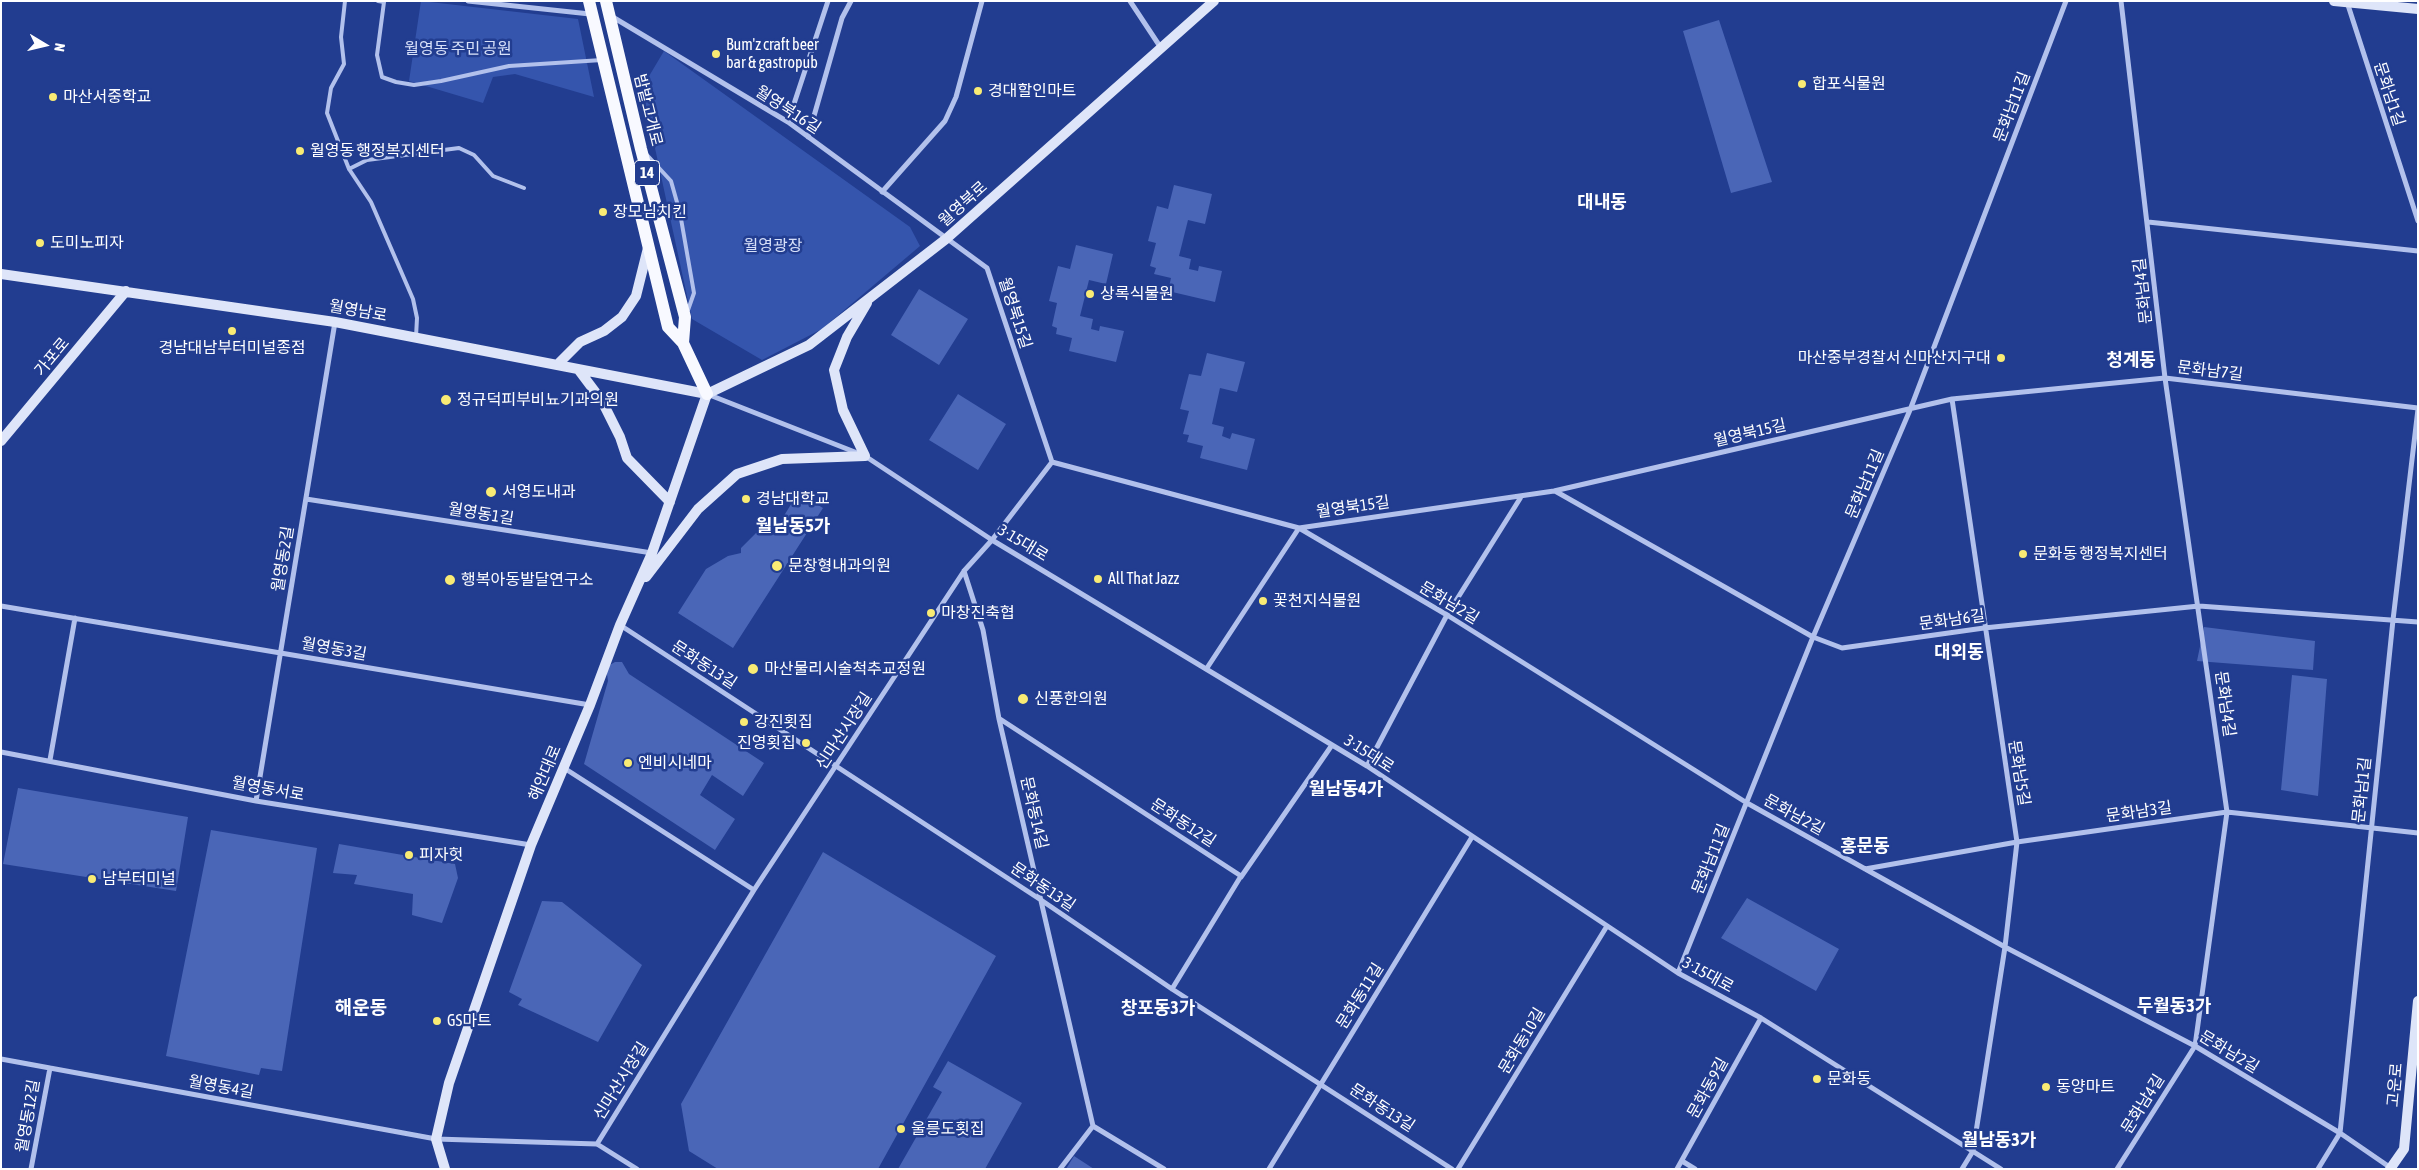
<!DOCTYPE html>
<html>
<head>
<meta charset="utf-8">
<style>
  body { margin:0 }
  #map { position:relative; width:2419px; height:1170px; overflow:hidden; background:#223d90; font-family:"Asap Condensed",sans-serif }
  canvas { display:block }
  .frame { position:absolute; inset:0; border:2px solid #fff; pointer-events:none }
  .north { position:absolute; left:20px; top:20px; width:50px; height:50px; -webkit-text-stroke:4px #223d90; paint-order:stroke; rotate:99deg; font-size:14px; font-weight:700; line-height:20px; text-align:center; color:#fff }
  .north::after { content:''; display:block; margin:auto; width:18px; height:22px; background:#fff; clip-path:polygon(50% 0,100% 100%,50% 72%,0 100%) }
</style>
</head>
<body>
<div id="map">
<canvas width="2419" height="1170"></canvas>
<div class="frame"></div>
<div class="north">N</div>
</div>
<script>
const ctx = document.querySelector('canvas').getContext('2d');
ctx.lineJoin = 'round';
function paint(path, color) {
  ctx.fillStyle = color;
  ctx.fill(path, 'evenodd');
}
function toPath(rows) {
  const path = new Path2D();
  for (const r of rows) {
    path.moveTo(r[0], r[1]);
    for (let i = 2; i < r.length; i += 2) path.lineTo(r[i], r[i + 1]);
  }
  return path;
}
function stroke(path, color, width, dash) {
  ctx.strokeStyle = color;
  ctx.lineWidth = width;
  ctx.lineCap = dash ? 'butt' : 'round';
  ctx.setLineDash(dash || []);
  ctx.stroke(path);
}
function drawText(font, color, halo, rows, align = 'center') {
  ctx.font = font + ' "Asap Condensed","Noto Sans KR",sans-serif';
  ctx.lineWidth = 5;
  ctx.setLineDash([]);
  ctx.textBaseline = 'middle';
  ctx.strokeStyle = halo;
  ctx.fillStyle = color;
  for (const [text, x, y, turn = 0] of rows) {
    ctx.save();
    ctx.translate(x, y);
    ctx.rotate((+turn || 0) * Math.PI / 180);
    ctx.textAlign = isNaN(turn) ? turn : align;
    if (halo) ctx.strokeText(text, 0, 0);
    ctx.fillText(text, 0, 0);
    ctx.restore();
  }
}
paint(toPath([
  [421,1,578,19,594,97,515,74,493,77,483,103,409,81],
  [664,51,910,227,920,246,822,329,762,360,692,319,642,88]
]), '#3555ad');
paint(toPath([
  [1719,20,1772,182,1731,193,1683,31],
  [1174,185,1212,194,1205,224,1188,220,1179,256,1191,259,1189,269,1198,271,1199,266,1222,271,1215,302,1168,291,1171,278,1154,274,1156,268,1150,266,1156,243,1148,241,1157,206,1168,209],
  [1076,245,1113,254,1106,284,1089,280,1080,316,1093,319,1091,329,1099,331,1100,326,1124,331,1116,362,1069,351,1072,338,1056,334,1057,328,1052,326,1057,303,1049,301,1058,266,1070,269],
  [919,289,968,319,939,365,891,335],
  [1207,353,1245,362,1237,392,1220,388,1212,424,1224,427,1222,436,1230,439,1232,433,1255,439,1247,470,1200,458,1203,446,1187,442,1189,435,1183,434,1189,411,1180,409,1189,374,1201,376],
  [958,394,1006,424,978,470,929,440],
  [798,493,823,508,733,648,678,613,706,569,728,556,741,553,741,548,756,533,777,527],
  [2204,627,2315,641,2313,670,2197,661],
  [615,662,622,662,629,674,764,763,743,796,712,775,700,795,735,819,715,850,584,764,608,681,606,667],
  [2292,675,2327,679,2318,796,2281,790],
  [18,788,188,817,176,891,3,864],
  [211,830,317,848,282,1071,261,1068,259,1075,166,1056],
  [339,844,455,864,458,878,442,923,412,915,413,894,354,884,357,875,333,873],
  [823,852,996,956,878,1169,718,1169,689,1151,681,1104],
  [1747,898,1839,949,1816,991,1721,938],
  [542,901,562,902,642,965,598,1042,518,1005,522,999,509,992],
  [948,1061,1022,1103,985,1169,898,1169,942,1092,933,1087],
  [1074,1156,1094,1169,1066,1169]
]), '#4a66b7');
stroke(toPath([
  [345,1,341,37,344,64,331,88,327,113,349,169,371,202,413,299,417,318,416,337],
  [378,1,384,2,377,55,382,77,396,82,414,85,441,81,509,66,602,60],
  [647,155,671,181,680,213,694,293,688,310],
  [349,169,367,160,459,148,474,155,493,176,524,188]
]), '#b2c1ec', 4);
stroke(toPath([
  [468,1,590,14],
  [1130,1,1161,48],
  [2347,2,2418,221],
  [611,16,788,122,987,268,1052,462],
  [788,122,828,1],
  [808,137,842,18,851,1],
  [882,192,945,121,956,97,982,1],
  [2148,222,2418,251],
  [707,394,865,456,992,540,1367,766,1678,973,1761,1018,2001,1169],
  [1952,399,2017,842,2005,947,1973,1151,1962,1169],
  [1052,462,1299,528,1554,491,1952,399,2165,378,2418,408],
  [1555,491,1813,637,1842,648,1984,628,2199,606,2418,622],
  [306,499,652,553],
  [964,571,983,630,999,719,1093,1126,1164,1169],
  [1,606,590,705],
  [620,625,1041,900,1172,989,1452,1169],
  [1207,668,1299,528,1447,615,1747,803,2005,947,2195,1046,2340,1133,2391,1168],
  [1000,719,1241,876,1172,989],
  [1,752,256,801,531,845],
  [50,760,75,618],
  [1367,766,1447,615,1521,497],
  [564,768,754,890],
  [256,801,335,322],
  [1865,869,2017,842,2227,812,2418,833],
  [1241,877,1332,745],
  [1678,973,1813,637,1910,410,2066,1],
  [1,1059,436,1139,597,1144,637,1169],
  [597,1144,754,890,964,571,992,540,1052,462],
  [1682,1161,1695,1169],
  [31,1169,50,1068],
  [1060,1169,1093,1126],
  [1269,1169,1472,837],
  [1458,1169,1607,926],
  [1677,1169,1761,1018],
  [2117,1169,2195,1046,2227,812,2165,378,2121,1],
  [2318,1169,2340,1133,2393,620,2418,409]
]), '#b2c1ec', 5);
stroke(toPath([
  [2334,1,2418,9],
  [1,274,335,322,707,394],
  [557,365,580,342,604,331,622,317,636,296,648,248],
  [578,369,602,401,620,437,627,458,670,502],
  [707,394,809,345,946,239,1214,1],
  [1,441,126,291],
  [646,577,698,509,737,474,782,459,865,456,843,410,834,370,847,337,867,303],
  [445,1169,436,1139,449,1083,531,845,590,705,620,625,652,553,707,394],
  [2390,1169,2404,1149,2418,1001]
]), '#dee5f9', 10);
stroke(toPath([
  [589,1,668,327,683,343,707,394],
  [606,1,641,149,685,317,683,343]
]), '#f8f9ff', 12);
for (const [x, y, r, color] of [
  [716,54,5,"#f9eb74"],
  [1802,84,5,"#f9eb74"],
  [978,91,5,"#f9eb74"],
  [53,97,5,"#f9eb74"],
  [300,151,5,"#f9eb74"],
  [603,212,5,"#f9eb74"],
  [40,243,5,"#f9eb74"],
  [1090,294,5,"#f9eb74"],
  [232,331,5,"#f9eb74"],
  [2001,358,5,"#f9eb74"],
  [446,400,6,"#f9eb74"],
  [491,492,6,"#f9eb74"],
  [746,499,5,"#f9eb74"],
  [2023,554,5,"#f9eb74"],
  [777,566,6,"#f9eb74"],
  [1098,579,5,"#f9eb74"],
  [450,580,6,"#f9eb74"],
  [1263,601,5,"#f9eb74"],
  [931,613,5,"#f9eb74"],
  [753,669,6,"#f9eb74"],
  [1023,699,6,"#f9eb74"],
  [744,722,5,"#f9eb74"],
  [806,743,5,"#f9eb74"],
  [628,763,5,"#f9eb74"],
  [409,855,5,"#f9eb74"],
  [92,879,5,"#f9eb74"],
  [437,1021,5,"#f9eb74"],
  [1817,1079,5,"#f9eb74"],
  [2046,1087,5,"#f9eb74"],
  [901,1129,5,"#f9eb74"]
]) {
  const dot = new Path2D();
  dot.arc(x, y, r, 0, 2 * Math.PI);
  ctx.fillStyle = color;
  ctx.fill(dot);
  stroke(dot, '#223d90', 2);
}
for (const [x, y, w] of [
  [647,173,25]
]) {
  const box = new Path2D();
  box.roundRect(x - w / 2, y - 12.5, w, 25, 4);
  ctx.fillStyle = '#223d90';
  ctx.fill(box);
  stroke(box, '#fff', 1);
}
drawText('bold 15px', '#fff', null, [
  ["14",647,173]
]);
drawText('16px', '#fff', '#223d90', [
  ["Bum'z craft beer",726,45],
  ["bar & gastropub",726,63],
  ["합포식물원",1812,84],
  ["경대할인마트",988,91],
  ["마산서중학교",63,97],
  ["월영동 행정복지센터",310,151],
  ["장모님치킨",613,212],
  ["도미노피자",50,243],
  ["상록식물원",1100,294],
  ["경남대남부터미널종점",232,348,"center"],
  ["마산중부경찰서 신마산지구대",1991,358,"right"],
  ["정규덕피부비뇨기과의원",457,400],
  ["서영도내과",502,492],
  ["경남대학교",756,499],
  ["문화동 행정복지센터",2033,554],
  ["문창형내과의원",788,566],
  ["All That Jazz",1108,579],
  ["행복아동발달연구소",461,580],
  ["꽃천지식물원",1273,601],
  ["마창진축협",941,613],
  ["마산물리시술척추교정원",764,669],
  ["신풍한의원",1034,699],
  ["강진횟집",754,722],
  ["진영횟집",796,743,"right"],
  ["엔비시네마",638,763],
  ["피자헛",419,855],
  ["남부터미널",102,879],
  ["GS마트",447,1021],
  ["문화동",1827,1079],
  ["동양마트",2056,1087],
  ["울릉도횟집",911,1129]
], 'left');
drawText('16px', '#d7e0f9', '#223d90', [
  ["월영동 주민 공원",458,49],
  ["월영광장",773,246]
]);
drawText('16px', '#fff', '#223d90', [
  ["문화남1길",2389,94,72],
  ["문화남11길",2012,107,-69],
  ["밤밭고개로",648,110,76],
  ["월영북16길",788,110,33],
  ["월영북로",963,204,-42],
  ["문화남4길",2143,291,-96],
  ["월영남로",358,311,10],
  ["월영북15길",1015,313,72],
  ["가포로",52,357,-50],
  ["문화남7길",2210,371,7],
  ["월영북15길",1750,433,-13],
  ["문화남11길",1865,484,-67],
  ["월영북15길",1353,507,-8],
  ["월영동1길",481,514,9],
  ["3·15대로",1023,543,31],
  ["월영동2길",283,559,-81],
  ["문화남2길",1449,603,31],
  ["문화남6길",1952,620,-8],
  ["월영동3길",334,649,10],
  ["문화동13길",704,665,33],
  ["문화남4길",2225,704,82],
  ["신마산시장길",844,731,-57],
  ["3·15대로",1369,754,33],
  ["해안대로",545,773,-67],
  ["문화남5길",2019,773,81],
  ["월영동서로",268,789,10],
  ["문화남1길",2362,790,-84],
  ["문화남3길",2139,812,-8],
  ["문화동14길",1034,813,77],
  ["문화남2길",1794,815,29],
  ["문화동12길",1183,823,33],
  ["문화남11길",1711,859,-68],
  ["문화동13길",1043,887,34],
  ["3·15대로",1708,975,29],
  ["문화동11길",1360,996,-58],
  ["문화동10길",1522,1041,-59],
  ["문화남2길",2229,1052,31],
  ["신마산시장길",621,1081,-58],
  ["고운로",2395,1085,-85],
  ["월영동4길",221,1087,10],
  ["문화동9길",1708,1088,-61],
  ["문화남4길",2143,1104,-58],
  ["문화동13길",1382,1108,33],
  ["월영동12길",28,1116,-80]
]);
drawText('bold 18px', '#fff', '#223d90', [
  ["대내동",1602,202],
  ["청계동",2131,360],
  ["월남동5가",793,526],
  ["대외동",1959,652],
  ["월남동4가",1346,789],
  ["홍문동",1865,846],
  ["두월동3가",2174,1006],
  ["창포동3가",1158,1008],
  ["월남동3가",1999,1140]
]);
drawText('bold 19px', '#fff', '#223d90', [
  ["해운동",361,1008]
]);
</script>
</body>
</html>
